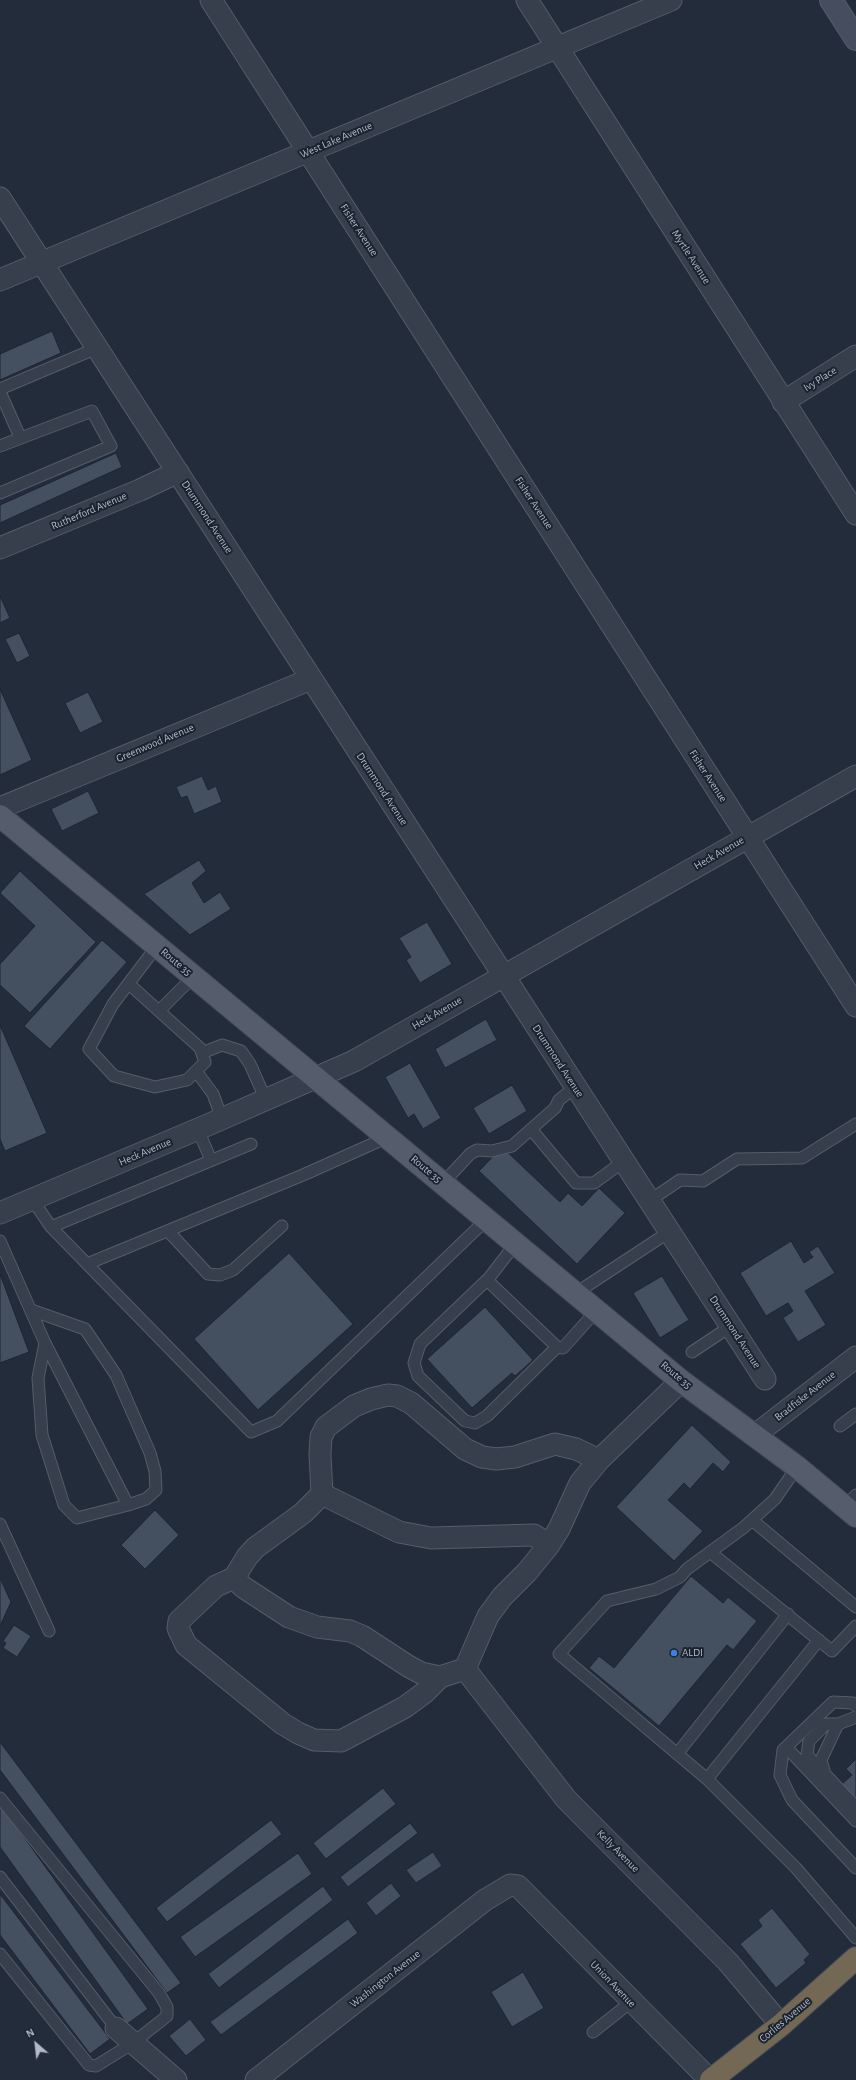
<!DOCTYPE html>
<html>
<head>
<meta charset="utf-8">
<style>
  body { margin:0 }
  #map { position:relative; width:856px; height:2080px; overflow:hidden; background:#232c3b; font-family:"Alegreya Sans",sans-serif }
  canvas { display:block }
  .north { position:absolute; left:16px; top:2024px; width:40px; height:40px; -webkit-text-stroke:3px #1c2330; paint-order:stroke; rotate:332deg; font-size:11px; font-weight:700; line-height:16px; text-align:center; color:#b2b9c7 }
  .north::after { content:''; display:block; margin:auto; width:14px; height:18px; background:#b2b9c7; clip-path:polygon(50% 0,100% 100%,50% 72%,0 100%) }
</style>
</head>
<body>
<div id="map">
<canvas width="856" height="2080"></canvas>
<div class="north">N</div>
</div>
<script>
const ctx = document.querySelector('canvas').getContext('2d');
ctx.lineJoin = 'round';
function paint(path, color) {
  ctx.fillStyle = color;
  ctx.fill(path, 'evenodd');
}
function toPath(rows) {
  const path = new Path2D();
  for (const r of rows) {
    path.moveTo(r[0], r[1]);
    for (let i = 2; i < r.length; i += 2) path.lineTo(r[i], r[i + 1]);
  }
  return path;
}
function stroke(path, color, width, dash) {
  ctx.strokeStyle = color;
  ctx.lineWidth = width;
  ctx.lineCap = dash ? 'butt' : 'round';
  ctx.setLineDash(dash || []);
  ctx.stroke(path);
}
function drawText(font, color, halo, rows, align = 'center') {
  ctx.font = font + ' "Alegreya Sans",sans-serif';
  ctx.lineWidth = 4;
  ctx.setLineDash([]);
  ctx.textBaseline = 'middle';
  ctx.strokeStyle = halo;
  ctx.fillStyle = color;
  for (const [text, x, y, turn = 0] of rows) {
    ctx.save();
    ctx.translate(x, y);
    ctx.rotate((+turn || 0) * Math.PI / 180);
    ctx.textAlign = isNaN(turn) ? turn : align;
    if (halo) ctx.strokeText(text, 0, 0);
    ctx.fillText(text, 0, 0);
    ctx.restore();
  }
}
const building = toPath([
  [52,331,61,353,0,380,0,354,52,331],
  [116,453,122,467,0,523,0,505,116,453],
  [0,596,10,618,0,623,0,596],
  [19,633,30,656,17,663,5,639,19,633],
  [0,689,32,760,0,775,0,689],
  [88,692,103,722,80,733,65,703,88,692],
  [202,776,208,790,216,786,222,802,194,814,187,796,181,798,176,787,202,776],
  [88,791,99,813,62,831,51,809,88,791],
  [199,860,206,871,192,883,204,903,220,892,231,909,190,935,144,894,199,860],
  [20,871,96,942,30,1013,0,985,0,964,35,926,0,893,20,871],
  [427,922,452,964,420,983,406,960,411,957,399,938,427,922],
  [102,940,127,962,50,1049,24,1026,102,940],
  [486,1019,497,1040,445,1068,435,1049,486,1019],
  [0,1025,47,1133,5,1151,0,1139,0,1025],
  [410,1063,441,1118,423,1129,414,1114,408,1118,385,1077,410,1063],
  [512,1085,527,1111,489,1134,473,1108,512,1085],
  [502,1147,560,1202,568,1193,582,1206,599,1188,625,1213,577,1264,479,1171,502,1147],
  [791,1241,804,1263,813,1257,809,1252,818,1246,835,1273,805,1291,826,1325,798,1342,783,1318,793,1311,788,1303,766,1316,740,1273,791,1241],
  [289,1253,353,1324,258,1410,194,1339,289,1253],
  [0,1274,29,1352,0,1363,0,1274],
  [662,1276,689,1320,660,1338,633,1293,662,1276],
  [485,1307,533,1360,515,1376,512,1373,472,1408,427,1359,485,1307],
  [692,1425,731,1462,723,1472,713,1463,690,1489,684,1483,668,1500,703,1531,674,1561,616,1507,692,1425],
  [155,1510,179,1535,145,1569,121,1545,155,1510],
  [691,1576,723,1603,728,1597,757,1621,733,1650,727,1645,659,1726,589,1668,599,1656,614,1668,691,1576],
  [0,1578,11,1602,0,1626,0,1578],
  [14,1625,31,1636,17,1657,3,1648,6,1643,3,1641,14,1625],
  [0,1742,181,1983,167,1993,0,1770,0,1742],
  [856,1759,856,1798,842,1784,852,1775,846,1769,856,1759],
  [383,1788,396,1804,326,1859,313,1843,383,1788],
  [0,1804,148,2009,127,2024,0,1847,0,1804],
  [271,1820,282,1834,167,1922,156,1908,271,1820],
  [410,1823,418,1833,348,1887,340,1877,410,1823],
  [433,1852,442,1866,416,1883,406,1870,433,1852],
  [298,1853,312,1874,195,1957,180,1937,298,1853],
  [391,1883,401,1896,376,1916,366,1903,391,1883],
  [323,1886,333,1900,219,1988,208,1974,323,1886],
  [0,1894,110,2039,90,2054,0,1935,0,1894],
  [772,1908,810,1954,804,1960,806,1963,776,1988,740,1944,762,1926,758,1920,772,1908],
  [348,1919,358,1933,221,2035,210,2022,348,1919],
  [523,1972,544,2008,512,2027,491,1992,523,1972],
  [190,2019,206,2040,186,2056,169,2036,190,2019]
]);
paint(building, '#444f60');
stroke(building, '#1e2533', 1);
const lane = toPath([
  [0,389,97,348],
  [0,392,20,437],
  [0,446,92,411,111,446,0,493],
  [129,984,200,1048,205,1062,187,1080,155,1087,114,1076,89,1049,113,1004,157,946],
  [160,1010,194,976],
  [202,1053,222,1045,241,1051,250,1064,266,1100],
  [196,1071,213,1094,222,1119],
  [531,1129,576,1183,594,1183,624,1161],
  [198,1130,211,1160],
  [443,1183,470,1154,477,1150,492,1151,512,1146,555,1108,559,1100,575,1087],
  [32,1199,51,1227,251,1432,277,1421,487,1219],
  [649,1201,680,1180,703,1181,737,1159,802,1158,856,1124],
  [51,1227,251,1144],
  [168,1231,208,1274,220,1275,233,1270,282,1226],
  [0,1241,45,1343,128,1505,77,1518,64,1505,42,1435,38,1378,45,1343],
  [516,1243,489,1278,490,1283,557,1347,563,1348,597,1310],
  [87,1264,303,1175,388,1137],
  [489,1278,420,1344,414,1363,418,1376,465,1421,475,1423,487,1416,557,1347],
  [576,1293,669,1232],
  [31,1310,85,1329,116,1375,150,1453,155,1471,156,1490,146,1499,128,1505],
  [692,1352,731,1326],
  [840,1426,856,1414],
  [797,1467,775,1499,743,1528,687,1569,680,1577,656,1589,607,1601,559,1654,707,1779,796,1868,856,1938],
  [845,1506,856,1495],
  [752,1520,856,1607],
  [0,1524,49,1631],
  [710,1552,832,1651,856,1626],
  [856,1706,853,1703,833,1702,783,1750,780,1775,792,1800,856,1868],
  [856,1717,838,1724,826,1724,809,1741,807,1755,856,1807],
  [786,1747,856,1821],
  [677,1754,788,1614],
  [825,1774,821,1760,838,1724],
  [707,1779,819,1640],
  [0,1798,159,1993,167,2007,167,2016,133,2043,96,2066,89,2065,0,1954],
  [0,1877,116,2028],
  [593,2032,631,2002]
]);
const street = toPath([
  [211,0,856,1006],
  [527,0,856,514],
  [0,198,765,1379],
  [0,280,671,0],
  [783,402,856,356],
  [0,548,140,490,178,472],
  [0,808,311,679],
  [0,1213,210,1124,354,1061,856,776],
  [755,1435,856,1357],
  [322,1494,320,1454,321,1437,326,1427,354,1406,371,1399,388,1395,397,1396,411,1403,465,1449,482,1457,496,1459,515,1457,555,1444,576,1449,599,1460],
  [549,1545,534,1535,431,1538,399,1532,322,1494,303,1513,255,1548,247,1557,234,1578,216,1586,179,1621,178,1628,186,1645,283,1724,298,1733,314,1740,341,1741,405,1707,424,1693,440,1677,465,1669,488,1616,502,1597,527,1572,549,1545,559,1529,580,1483,599,1460,681,1381],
  [234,1578,243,1587,289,1617,317,1627,350,1631,362,1636,408,1666,421,1673,440,1677],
  [465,1669,566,1799,728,1962,781,2025],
  [116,2028,176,2080],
  [256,2080,485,1900,510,1885,518,1886,710,2080]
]);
const secondary = toPath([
  [831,0,856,39]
]);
const primary = toPath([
  [0,816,681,1381,797,1467,856,1516]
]);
const highway = toPath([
  [711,2080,781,2025,856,1958]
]);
stroke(lane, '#555c6a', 13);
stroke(street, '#555c6a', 23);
stroke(secondary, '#555c6a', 24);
stroke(primary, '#404755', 24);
stroke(highway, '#424957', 24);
stroke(lane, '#373e4c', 11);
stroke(street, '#373e4c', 21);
stroke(secondary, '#454d5f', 22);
stroke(primary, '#555d6c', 22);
stroke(highway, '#726854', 22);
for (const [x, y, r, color] of [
  [674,1653,4,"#3f7fe0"]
]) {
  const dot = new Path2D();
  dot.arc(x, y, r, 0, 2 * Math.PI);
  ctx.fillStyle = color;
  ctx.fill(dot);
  stroke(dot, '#1c2330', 1.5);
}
drawText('11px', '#b2b9c7', '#1c2330', [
  ["West Lake Avenue",336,140,-23],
  ["Fisher Avenue",359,230,57],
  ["Myrtle Avenue",691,257,57],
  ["Ivy Place",820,379,-32],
  ["Fisher Avenue",534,503,57],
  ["Rutherford Avenue",89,511,-23],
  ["Drummond Avenue",207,517,57],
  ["Greenwood Avenue",155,743,-23],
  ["Fisher Avenue",708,776,57],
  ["Drummond Avenue",382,789,57],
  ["Heck Avenue",719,853,-30],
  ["Route 35",176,962,40],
  ["Heck Avenue",437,1013,-30],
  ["Drummond Avenue",558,1061,57],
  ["Heck Avenue",145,1152,-23],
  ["Route 35",426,1169,40],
  ["Drummond Avenue",735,1332,57],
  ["Route 35",676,1375,40],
  ["Bradfiske Avenue",805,1396,-38],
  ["Kelly Avenue",618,1851,45],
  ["Washington Avenue",385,1979,-38],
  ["Union Avenue",613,1984,46],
  ["Corlies Avenue",785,2020,-40]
]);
drawText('11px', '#b2b9c7', '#1c2330', [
  ["ALDI",682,1653]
], 'left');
</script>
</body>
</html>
